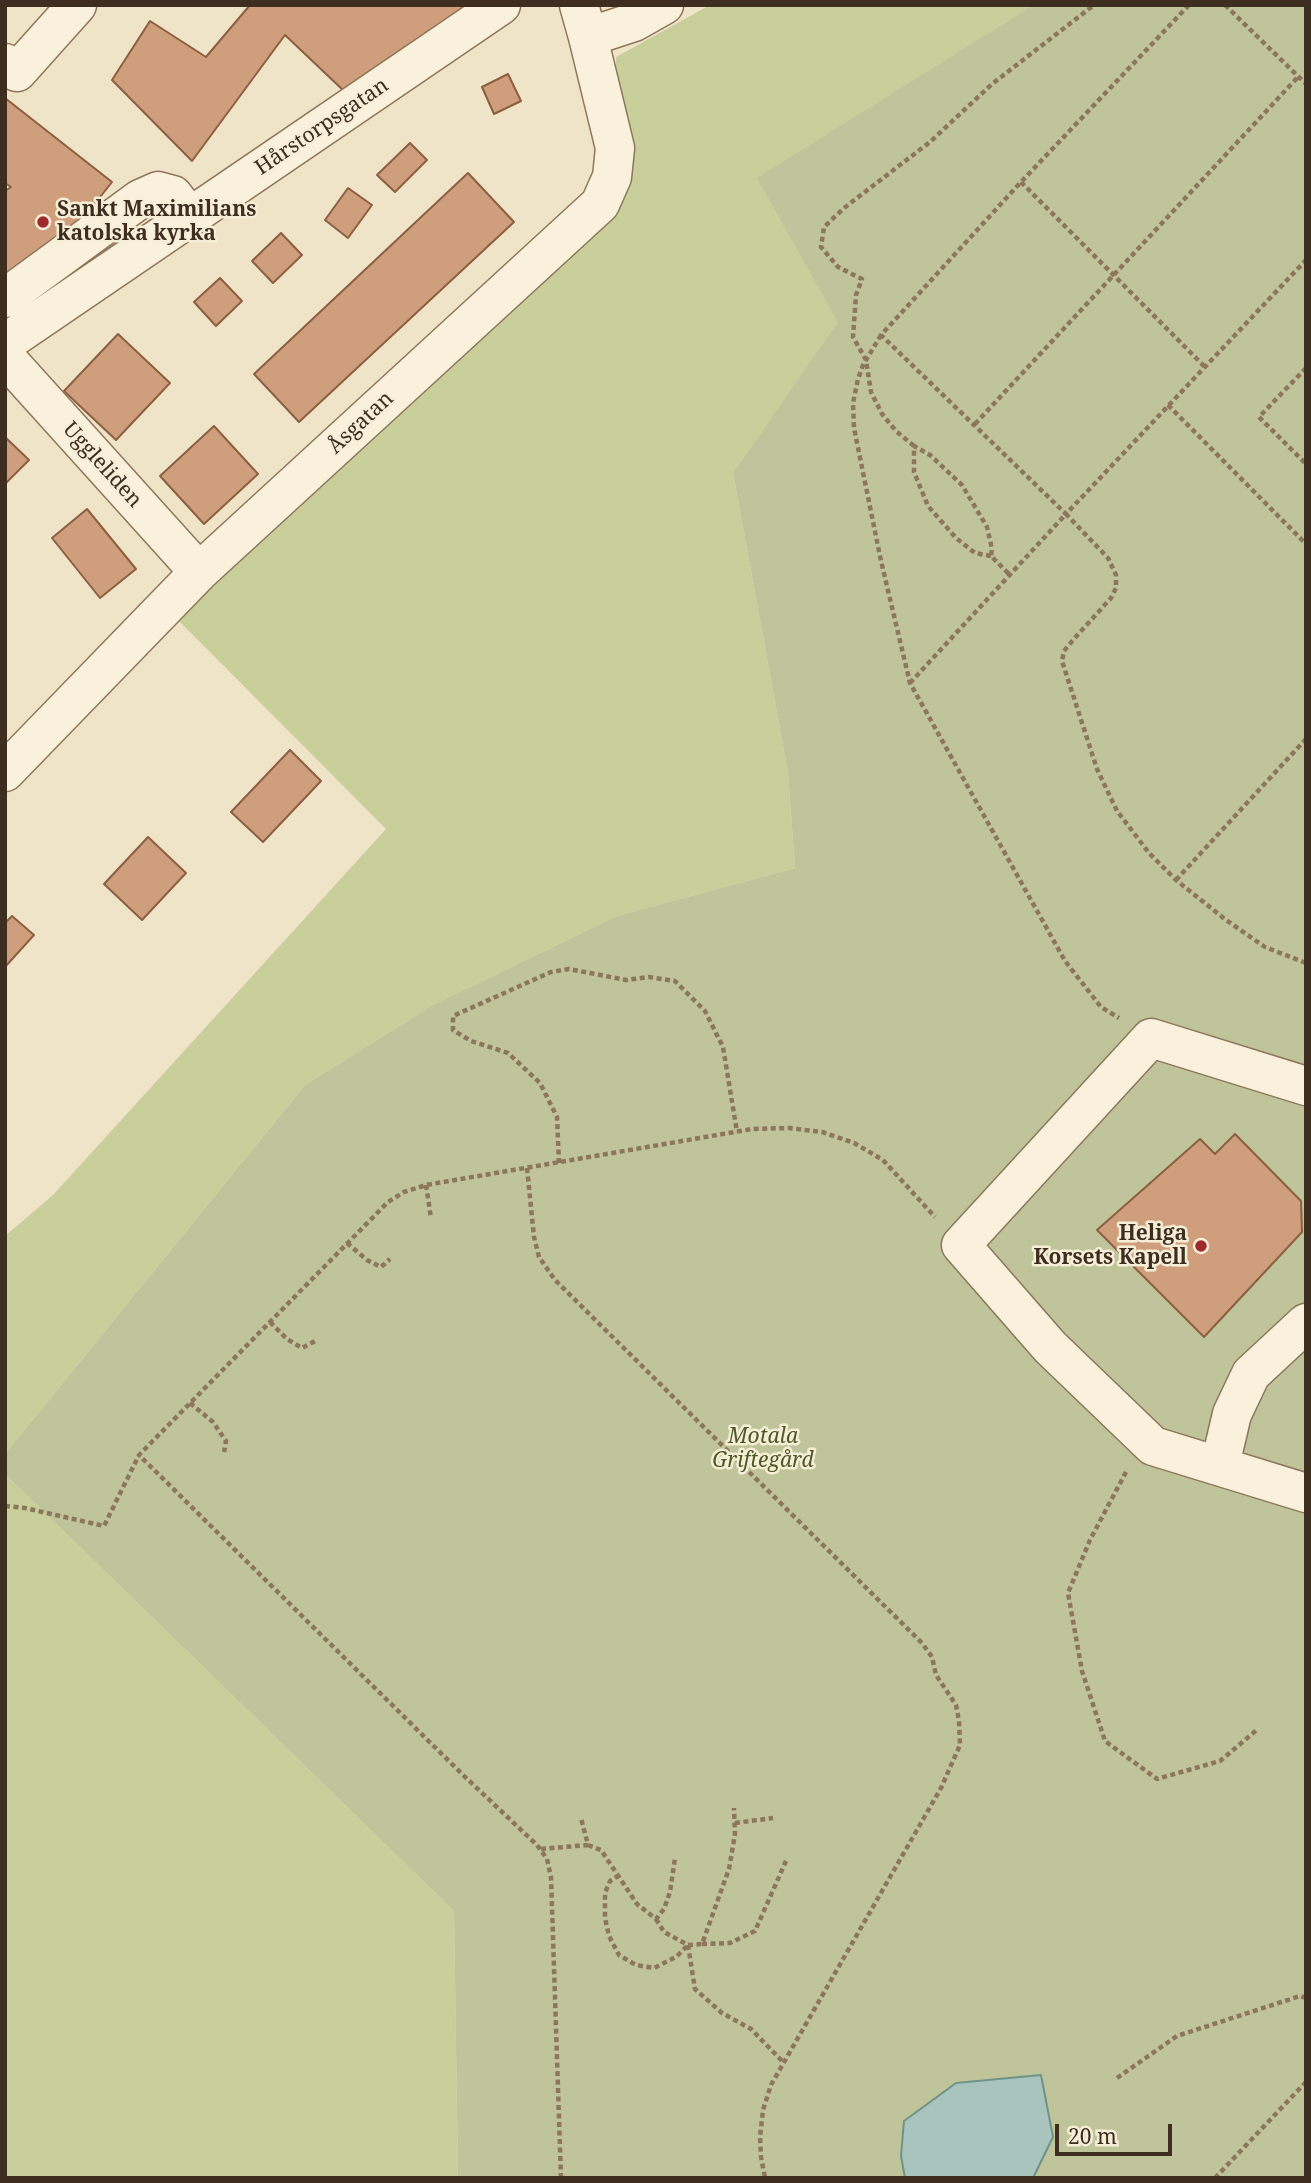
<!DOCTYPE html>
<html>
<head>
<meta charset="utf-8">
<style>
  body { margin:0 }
  #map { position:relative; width:1311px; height:2183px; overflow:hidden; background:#f0e4c8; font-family:"Noto Serif",serif }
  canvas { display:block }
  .frame { position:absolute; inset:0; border:7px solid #3d2e20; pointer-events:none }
  .scale { position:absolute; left:1055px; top:2124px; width:117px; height:32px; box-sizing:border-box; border:4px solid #3d2e20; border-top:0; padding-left:9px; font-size:21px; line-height:24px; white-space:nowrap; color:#3d2e20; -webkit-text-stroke:5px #f7eed8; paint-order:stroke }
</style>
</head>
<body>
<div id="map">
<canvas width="1311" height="2183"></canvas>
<div class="frame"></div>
<div class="scale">20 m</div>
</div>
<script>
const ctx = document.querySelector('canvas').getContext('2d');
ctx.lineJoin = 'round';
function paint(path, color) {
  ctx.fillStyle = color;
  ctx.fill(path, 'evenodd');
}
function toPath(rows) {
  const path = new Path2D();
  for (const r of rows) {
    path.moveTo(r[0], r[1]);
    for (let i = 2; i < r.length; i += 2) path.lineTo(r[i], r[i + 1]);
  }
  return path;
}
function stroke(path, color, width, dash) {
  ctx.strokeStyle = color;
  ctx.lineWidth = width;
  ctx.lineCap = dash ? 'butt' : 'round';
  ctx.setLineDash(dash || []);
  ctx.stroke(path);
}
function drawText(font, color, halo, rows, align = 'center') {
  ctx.font = font + ' "Noto Serif",serif';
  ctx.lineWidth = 5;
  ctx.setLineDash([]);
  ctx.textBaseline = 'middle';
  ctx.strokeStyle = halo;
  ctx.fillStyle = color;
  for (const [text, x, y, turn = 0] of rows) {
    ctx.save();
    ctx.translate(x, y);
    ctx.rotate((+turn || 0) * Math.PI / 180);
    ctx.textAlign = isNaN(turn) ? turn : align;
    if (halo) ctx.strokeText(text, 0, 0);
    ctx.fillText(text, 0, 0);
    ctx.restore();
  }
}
paint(toPath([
  [710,5,1033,5,758,178,839,322,733,473,788,772,795,868,617,916,433,1005,305,1085,5,1454,5,1236,53,1195,386,829,164,606,464,337,617,158,616,57],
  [5,1474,454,1911,458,2178,5,2178]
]), '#c9cf9b');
paint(toPath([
  [1033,5,1306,5,1306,2178,458,2178,454,1911,5,1474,5,1454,305,1085,433,1005,617,916,795,868,788,772,733,473,838,322,757,178]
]), '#bfc49a');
const water = toPath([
  [1041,2075,1053,2137,1033,2178,905,2178,901,2156,904,2121,956,2083,1041,2075]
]);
paint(water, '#a9c4bc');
stroke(water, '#6f938a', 2);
const building = toPath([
  [250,5,473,5,345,92,285,35,192,161,112,80,150,21,206,57,250,5],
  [508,74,521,101,494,114,482,87,508,74],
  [5,98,112,182,56,253,5,289,5,191,11,187,5,183,5,98],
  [410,143,427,160,395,192,377,175,410,143],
  [468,173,514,222,299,422,254,374,468,173],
  [348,188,372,205,348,238,325,220,348,188],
  [281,233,302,255,273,283,252,261,281,233],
  [220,278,242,301,216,326,194,302,220,278],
  [118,334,170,383,116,440,64,391,118,334],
  [214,426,258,474,204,524,160,476,214,426],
  [5,437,29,460,5,484,5,437],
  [87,509,136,569,100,598,52,538,87,509],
  [290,750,321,781,263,842,231,812,290,750],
  [148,837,186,873,142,920,104,884,148,837],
  [12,916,34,935,5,967,5,923,12,916],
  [1235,1134,1301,1201,1302,1232,1204,1337,1097,1230,1200,1139,1215,1154,1235,1134]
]);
paint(building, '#cf9f7d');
stroke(building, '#8d5f41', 2);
const minor = toPath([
  [579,5,588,37,634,22,664,5],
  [5,63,17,72,77,5],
  [5,298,140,199,158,191,173,195,190,217],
  [5,343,501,5],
  [5,357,199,572],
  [5,772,199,572,600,204,612,177,615,148,588,37],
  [1306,1086,1151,1038,961,1245,1050,1347,1153,1446,1306,1493],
  [1220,1465,1232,1414,1251,1374,1306,1323]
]);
stroke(minor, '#8d765c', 41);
stroke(toPath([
  [1189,5,1021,182,881,335,1066,514,1306,260],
  [1225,5,1306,84],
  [1021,182,1205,367],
  [881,335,863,365,858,379,853,403,854,428,881,561,910,683,1065,961,1101,1007,1119,1018],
  [1306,368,1259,417,1306,464],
  [1168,405,1306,544],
  [975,424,1298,77],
  [914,446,896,431,882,414,871,392,866,360,853,337,856,295,862,279,838,267,821,247,824,227,844,208,930,142,992,84,1094,5],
  [991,556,975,553,956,538,928,506,914,472,914,446,930,455,962,485,987,527,992,549,991,556,1009,574],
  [910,683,1066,514,1108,558,1116,575,1116,588,1111,598,1073,640,1064,651,1062,661,1097,769,1117,811,1149,853,1176,880,1226,920,1265,947,1306,963],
  [1176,880,1306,739],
  [559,1163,557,1117,540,1083,508,1053,471,1041,453,1030,453,1016,551,972,569,969,626,980,649,977,675,981,705,1011,723,1047,737,1132],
  [527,1168,534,1237,539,1257,555,1280,922,1643,932,1657,936,1675,956,1705,959,1721,960,1745,941,1788,771,2085,763,2110,760,2137,761,2157,765,2178],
  [426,1185,431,1218],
  [347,1243,367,1260,381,1267,390,1259],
  [270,1322,287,1339,302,1348,317,1340],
  [190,1403,213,1422,226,1441,224,1452],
  [1126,1472,1090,1540,1068,1593,1082,1671,1105,1741,1157,1779,1220,1761,1258,1729],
  [5,1506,25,1508,104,1526,139,1455],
  [735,1823,773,1818],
  [588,1845,601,1850,637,1904,656,1919,664,1909,670,1892,675,1858],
  [541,1849,588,1845,581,1818],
  [619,1875,610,1881,605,1893,605,1918,609,1936,619,1955,636,1965,654,1968,676,1957,688,1945],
  [656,1919,664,1932,688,1945,702,1944,729,1869,735,1834,734,1808],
  [702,1944,730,1943,755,1931,786,1861],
  [688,1945,695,1989,722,2013,751,2029,784,2063],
  [1117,2078,1177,2036,1300,1996,1306,1998],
  [561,2178,551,1877,547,1859,537,1845,462,1774,139,1455,388,1202,404,1192,426,1185,752,1129,789,1128,822,1132,854,1143,883,1160,935,1217],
  [1215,2178,1306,2082]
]), '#8d765c', 4.5, [5, 3.5]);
stroke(minor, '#faf1dc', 38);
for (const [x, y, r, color] of [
  [43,222,7,"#9e2a2b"],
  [1201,1246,7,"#9e2a2b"]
]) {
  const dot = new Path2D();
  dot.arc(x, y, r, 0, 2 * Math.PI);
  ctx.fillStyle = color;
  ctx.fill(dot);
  stroke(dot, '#f7eed8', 2.5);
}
drawText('21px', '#3d2e20', '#f7eed8', [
  ["Hårstorpsgatan",322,127,-34],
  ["Åsgatan",361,423,-43],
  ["Uggleliden",102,465,48]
]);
drawText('bold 21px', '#3d2e20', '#f7eed8', [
  ["Sankt Maximilians",57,210],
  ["katolska kyrka",57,234],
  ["Heliga",1187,1234,"right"],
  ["Korsets Kapell",1187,1258,"right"]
], 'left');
drawText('italic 21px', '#4d5a26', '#f7eed8', [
  ["Motala",763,1437],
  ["Griftegård",763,1461]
]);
</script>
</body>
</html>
